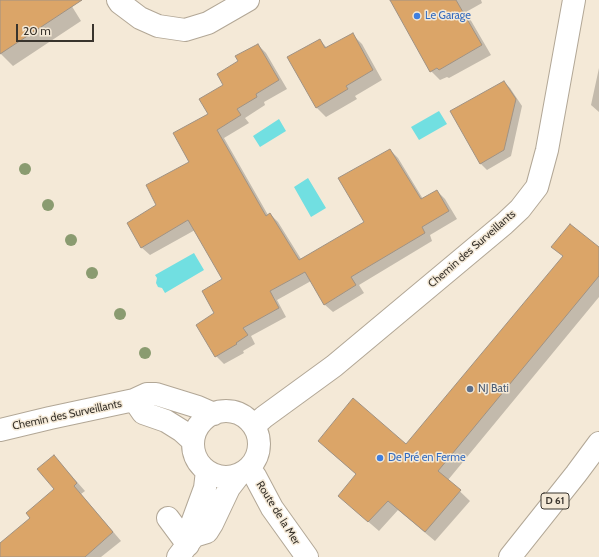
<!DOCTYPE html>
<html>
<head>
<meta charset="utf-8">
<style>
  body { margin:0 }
  #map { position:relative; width:599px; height:557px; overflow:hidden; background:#f4e9d7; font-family:Cabin,sans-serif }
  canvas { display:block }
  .scale { position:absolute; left:16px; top:24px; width:78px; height:18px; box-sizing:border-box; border:2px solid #39342d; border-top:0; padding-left:5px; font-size:12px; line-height:14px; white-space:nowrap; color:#39342d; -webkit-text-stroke:3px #f4e9d7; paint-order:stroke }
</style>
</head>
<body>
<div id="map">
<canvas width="599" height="557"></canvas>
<div class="scale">20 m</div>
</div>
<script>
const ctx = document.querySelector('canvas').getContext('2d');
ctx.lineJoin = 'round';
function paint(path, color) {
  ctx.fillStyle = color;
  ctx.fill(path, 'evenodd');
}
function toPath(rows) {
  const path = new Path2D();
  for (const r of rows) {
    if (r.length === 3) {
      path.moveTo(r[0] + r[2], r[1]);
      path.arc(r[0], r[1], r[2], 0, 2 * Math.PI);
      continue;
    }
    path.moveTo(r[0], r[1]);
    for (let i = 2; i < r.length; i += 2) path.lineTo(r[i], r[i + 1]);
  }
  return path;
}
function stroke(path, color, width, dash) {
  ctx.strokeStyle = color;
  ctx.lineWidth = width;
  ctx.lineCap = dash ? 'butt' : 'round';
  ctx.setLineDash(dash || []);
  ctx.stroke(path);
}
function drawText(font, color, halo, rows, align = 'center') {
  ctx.font = font + ' Cabin,sans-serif';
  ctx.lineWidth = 3;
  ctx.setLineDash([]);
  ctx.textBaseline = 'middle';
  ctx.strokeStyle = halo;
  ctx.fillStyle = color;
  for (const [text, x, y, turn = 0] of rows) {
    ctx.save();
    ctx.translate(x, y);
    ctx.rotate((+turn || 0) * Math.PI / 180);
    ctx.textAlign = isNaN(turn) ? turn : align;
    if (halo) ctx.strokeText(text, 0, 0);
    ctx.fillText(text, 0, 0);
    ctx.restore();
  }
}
paint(toPath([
  [439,111,447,124,419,140,411,127],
  [279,119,286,131,260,147,253,136],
  [308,178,326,208,311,217,294,187],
  [194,253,204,270,165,293,162,288,158,287,156,283,157,278,155,275]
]), '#71dfe1');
paint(toPath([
  [0,0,68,0,81,21,13,66,0,53],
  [391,0,481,0,482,3,466,12,491,55,449,78,447,77,440,80,431,71],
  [353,35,362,44,382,80,355,96,357,99,326,117,316,107,320,40,327,48],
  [258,45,266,53,287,89,264,102,265,105,245,118,249,123,224,138,268,215,270,214,278,222,301,259,366,223,390,150,398,158,423,199,437,191,445,199,457,219,430,235,432,241,359,285,364,293,333,312,324,304,311,281,277,300,286,317,251,336,255,344,243,351,244,353,224,364,216,356,215,313,223,280,195,230,150,255,141,247,158,205,191,162,209,115,224,85,239,62],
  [599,68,599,112,591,105],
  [504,82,510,88,522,106,511,156,487,170,481,164,452,111],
  [553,247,599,248,599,297,448,480,470,501,435,541,398,510,379,531,349,505,339,496,357,475,329,451,320,441,406,445,564,257],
  [54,457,62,465,85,491,81,494,121,541,101,557,0,557,0,544,31,518,55,489]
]), '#0003');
const building = toPath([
  [0,0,82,0,0,54,0,0],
  [390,0,456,0,482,45,439,70,437,68,430,72,390,0],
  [353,33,373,70,346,86,348,89,316,108,287,57,320,39,325,48,353,33],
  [258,44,279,80,256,94,257,97,237,109,241,115,217,130,266,216,270,213,299,260,364,222,338,178,390,149,421,199,437,190,449,211,422,227,425,233,351,277,356,285,324,305,305,272,270,291,279,308,243,328,248,335,236,343,237,344,215,357,196,325,214,313,202,291,222,279,188,220,141,248,127,223,156,205,146,185,189,162,173,133,208,114,199,99,223,85,217,74,238,61,235,56,258,44],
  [504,81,516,99,504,150,480,164,450,111,504,81],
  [570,224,599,247,599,276,438,471,461,490,425,532,388,501,368,522,338,496,356,474,318,441,353,398,406,444,563,256,551,247,570,224],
  [54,455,77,483,74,486,113,532,85,557,0,557,0,543,30,518,26,513,54,489,37,469,54,455]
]);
paint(building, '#dba568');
stroke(building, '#a09283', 1);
const minor = toPath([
  [118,0,120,3,140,18,158,26,185,30,208,23,248,0],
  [134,400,143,413,166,421,182,431,193,441],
  [226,444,33],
  [254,426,264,417,334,366,504,224,520,209,537,187,547,150,574,0],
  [0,430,50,418,134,400,147,394,156,394,198,407,214,414],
  [249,468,255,476,272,508,307,557],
  [168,518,188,545],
  [194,536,191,526,205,488,207,471],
  [178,557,194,536,207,532,212,524,229,488,239,475]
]);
const major = toPath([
  [510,557,576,474,599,443]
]);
stroke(minor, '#b2a796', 24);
stroke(major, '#b2a796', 24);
stroke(minor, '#fff', 22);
stroke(major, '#fff', 22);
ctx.fillStyle = '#8a9b70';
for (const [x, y] of [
  [25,169],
  [48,205],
  [71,240],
  [92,273],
  [120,314],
  [145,353]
]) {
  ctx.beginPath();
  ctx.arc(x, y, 6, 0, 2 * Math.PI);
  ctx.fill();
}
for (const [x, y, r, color] of [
  [417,16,4,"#3f7fe0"],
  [470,389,4,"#5c6f8a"],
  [380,458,4,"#3f7fe0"]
]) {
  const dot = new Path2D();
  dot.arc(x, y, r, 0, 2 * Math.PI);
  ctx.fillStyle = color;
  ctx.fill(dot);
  stroke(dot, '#f4e9d7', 1.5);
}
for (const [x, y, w] of [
  [555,501,28]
]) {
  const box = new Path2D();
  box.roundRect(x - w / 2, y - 8, w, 16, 3);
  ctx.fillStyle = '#f4e9d7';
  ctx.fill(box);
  stroke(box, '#39342d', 1);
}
drawText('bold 10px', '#39342d', null, [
  ["D 61",555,501]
]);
drawText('11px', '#366cbe', '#f4e9d7', [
  ["Le Garage",425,16],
  ["De Pré en Ferme",388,458]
], 'left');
drawText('11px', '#39342d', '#f4e9d7', [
  ["Chemin des Surveillants",472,249,-41],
  ["Chemin des Surveillants",67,415,-12],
  ["Route de la Mer",278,513,58]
]);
drawText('11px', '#4e5e75', '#f4e9d7', [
  ["NJ Bati",478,389]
], 'left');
</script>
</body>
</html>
